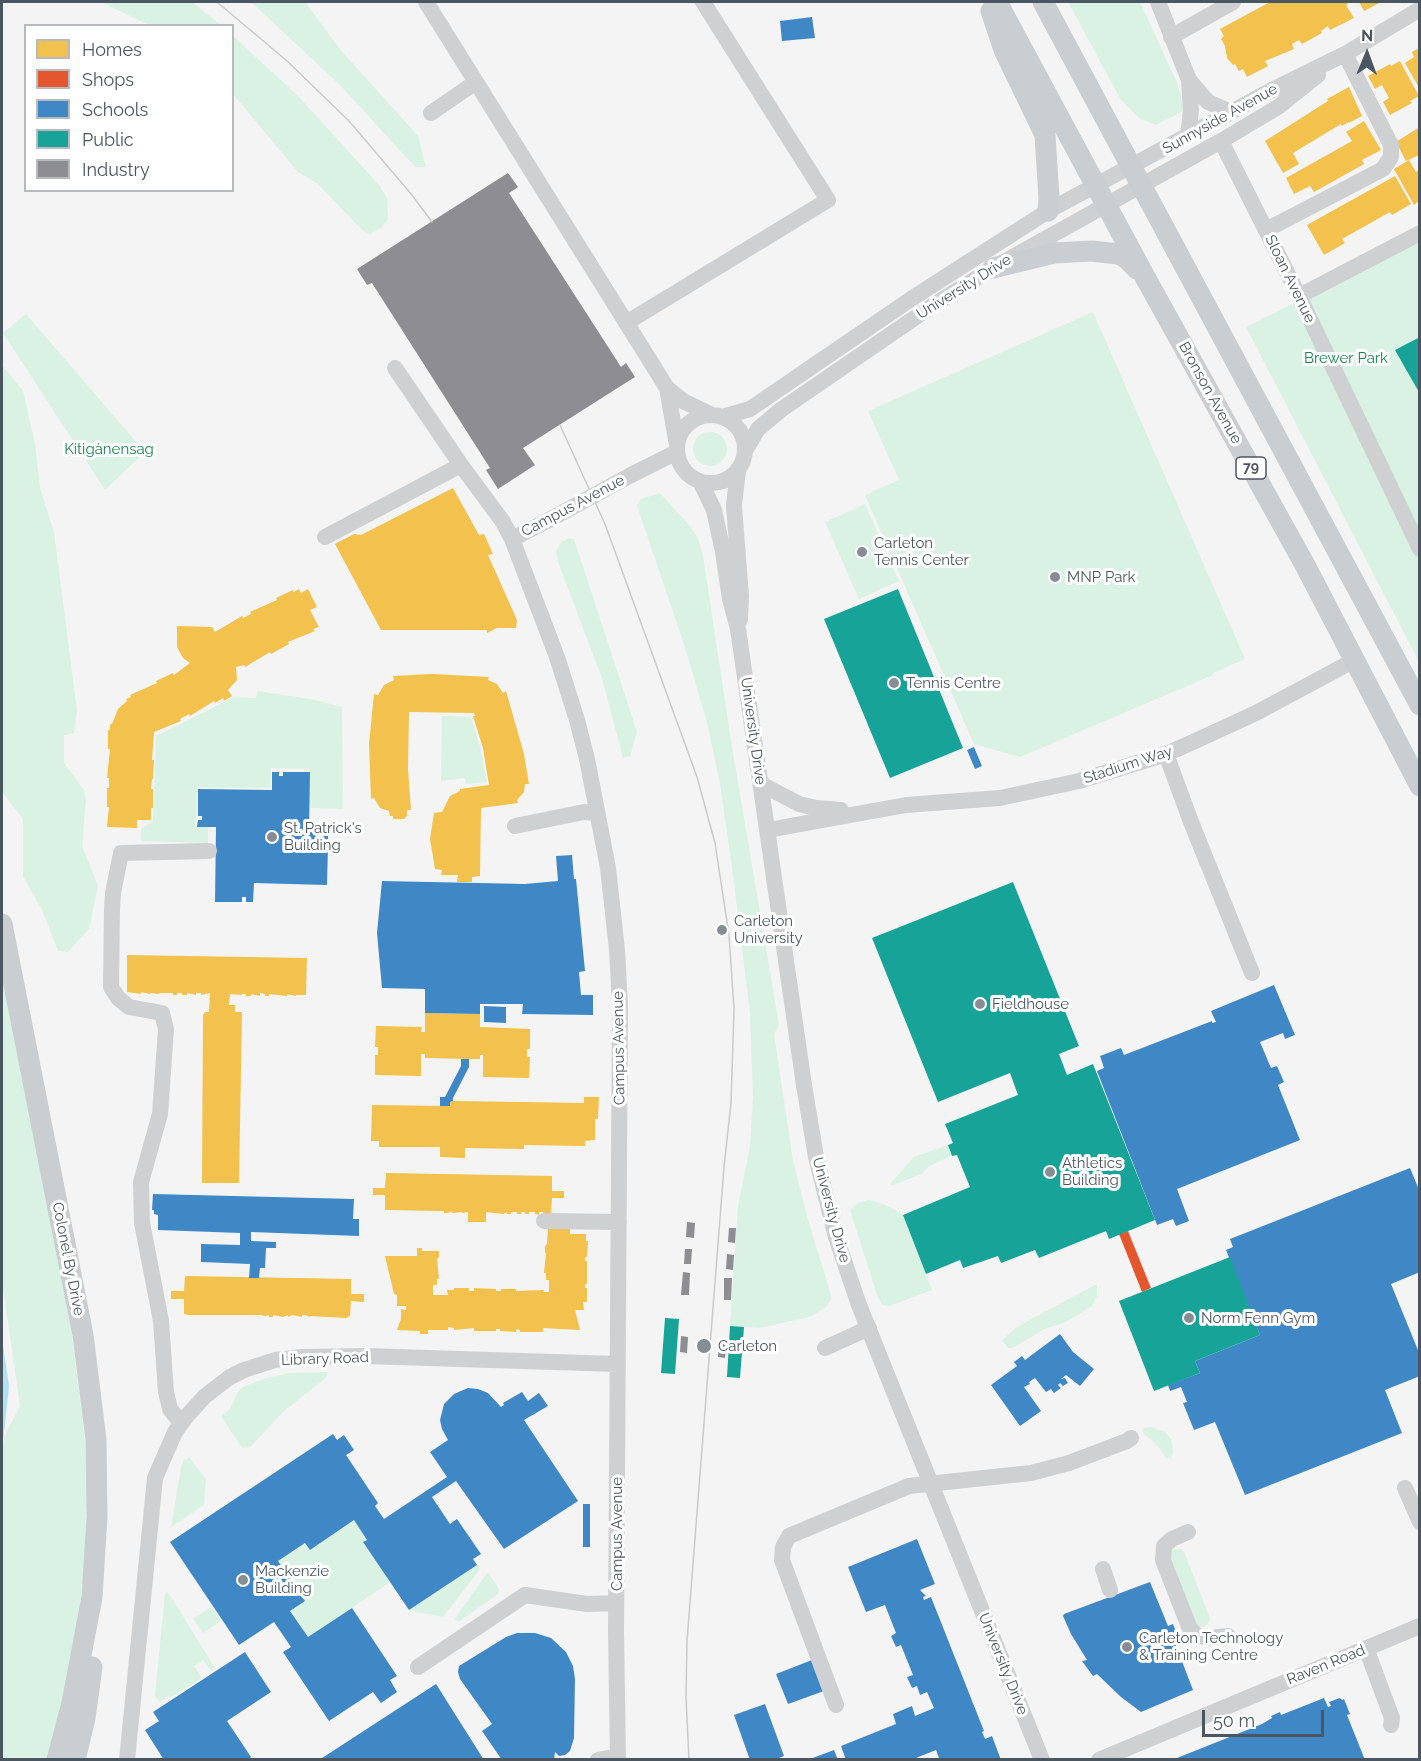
<!DOCTYPE html>
<html>
<head>
<meta charset="utf-8">
<style>
  body { margin:0 }
  #map { position:relative; width:1421px; height:1761px; overflow:hidden; background:#f4f4f4; font-family:Raleway,sans-serif }
  canvas { display:block }
  .frame { position:absolute; inset:0; border:3px solid #4a5661; pointer-events:none }
  .legend { position:absolute; left:24px; top:24px; width:210px; height:168px; box-sizing:border-box; background:#fff; border:2px solid #b7bbc0; margin:0; padding:8px 10px; list-style:none; font-size:18px; color:#4a5661 }
  .legend li { display:flex; align-items:center; gap:12px; height:30px }
  .legend b { width:30px; border:2px solid #b7bbc0 }
  .north { position:absolute; left:1337px; top:24px; width:60px; height:60px; -webkit-text-stroke:4px #fff; paint-order:stroke; rotate:1deg; font-size:16px; font-weight:700; line-height:24px; text-align:center; color:#4a5661 }
  .north::after { content:''; display:block; margin:auto; width:21px; height:27px; background:#4a5661; clip-path:polygon(50% 0,100% 100%,50% 72%,0 100%) }
  .scale { position:absolute; left:1202px; top:1710px; width:122px; height:27px; box-sizing:border-box; border:3px solid #4a5661; border-top:0; padding-left:8px; font-size:18px; line-height:21px; white-space:nowrap; color:#4a5661; -webkit-text-stroke:4px #fff; paint-order:stroke }
</style>
</head>
<body>
<div id="map">
<canvas width="1421" height="1761"></canvas>
<div class="frame"></div>
<ul class="legend">
<li><b style="height:16px;background:#f2c14e"></b>Homes</li>
<li><b style="height:16px;background:#e4572e"></b>Shops</li>
<li><b style="height:16px;background:#3f88c5"></b>Schools</li>
<li><b style="height:16px;background:#17a398"></b>Public</li>
<li><b style="height:16px;background:#8d8d92"></b>Industry</li>
</ul>
<div class="north">N</div>
<div class="scale">50 m</div>
</div>
<script>
const ctx = document.querySelector('canvas').getContext('2d');
ctx.lineJoin = 'round';
function paint(path, color) {
  ctx.fillStyle = color;
  ctx.fill(path, 'evenodd');
}
function toPath(rows) {
  const path = new Path2D();
  for (const r of rows) {
    if (r.length === 3) {
      path.moveTo(r[0] + r[2], r[1]);
      path.arc(r[0], r[1], r[2], 0, 2 * Math.PI);
      continue;
    }
    path.moveTo(r[0], r[1]);
    for (let i = 2; i < r.length; i += 2) path.lineTo(r[i], r[i + 1]);
  }
  return path;
}
function stroke(path, color, width, dash) {
  ctx.strokeStyle = color;
  ctx.lineWidth = width;
  ctx.lineCap = dash ? 'butt' : 'round';
  ctx.setLineDash(dash || []);
  ctx.stroke(path);
}
function drawText(font, color, halo, rows, align = 'center') {
  ctx.font = font + ' Raleway,sans-serif';
  ctx.lineWidth = 6;
  ctx.setLineDash([]);
  ctx.textBaseline = 'middle';
  ctx.strokeStyle = halo;
  ctx.fillStyle = color;
  for (const [text, x, y, turn = 0] of rows) {
    ctx.save();
    ctx.translate(x, y);
    ctx.rotate((+turn || 0) * Math.PI / 180);
    ctx.textAlign = isNaN(turn) ? turn : align;
    if (halo) ctx.strokeText(text, 0, 0);
    ctx.fillText(text, 0, 0);
    ctx.restore();
  }
}
paint(toPath([
  [101,2,192,2,221,25,149,25],
  [251,2,305,2,339,48,418,136,426,167,415,167,340,85],
  [1068,2,1140,2,1177,83,1185,110,1156,125,1140,119,1121,100],
  [232,35,299,97,379,185,387,198,388,219,381,228,370,234,362,230,318,184,298,172,233,94],
  [1419,240,1419,662,1246,327],
  [1093,312,1245,659,1213,673,1213,675,1020,757,974,744,865,495,899,480,868,411],
  [26,314,145,452,105,490,3,333],
  [2,365,23,391,35,444,40,488,54,532,77,711,74,733,64,735,64,763,84,790,86,800,82,846,98,886,89,929,68,952,58,951,43,912,23,876,23,819,3,793,2,776],
  [710,449,17],
  [660,493,689,525,698,538,703,556,732,747,779,1025,774,1034,793,1161,808,1220,832,1298,826,1307,810,1317,759,1328,730,1326,738,1206,750,1147,753,1096,750,1013,732,867,720,784,707,722,683,641,637,506,641,499],
  [865,504,899,581,859,599,825,522],
  [569,538,574,539,637,732,630,756,623,758,602,678,558,562,556,551,561,542],
  [257,691,311,699,342,707,343,809,310,808,310,769,271,768,270,788,197,787,196,827,208,827,208,843,141,841,141,829,153,821,156,736,234,697,256,698],
  [442,716,471,717,480,746,487,782,466,784,465,778,441,781],
  [2,976,71,1327,85,1442,86,1504,85,1560,81,1597,74,1651,49,1759,2,1759,2,1451,5,1435,20,1406,2,1281],
  [948,1145,951,1156,929,1166,922,1174,893,1185,890,1184,914,1157],
  [869,1200,886,1205,903,1215,932,1290,889,1306,882,1305,877,1295,850,1210,858,1203],
  [1095,1285,1097,1285,1097,1296,1092,1306,1066,1322,1044,1329,1013,1348,1008,1348,1002,1340,1016,1328,1031,1319],
  [328,1372,326,1378,285,1410,250,1447,242,1448,221,1416,230,1409,239,1390,245,1386,267,1378,289,1373],
  [1151,1427,1164,1431,1171,1439,1173,1452,1171,1458,1166,1458,1159,1447,1143,1433,1144,1428],
  [189,1457,206,1479,204,1505,171,1527,181,1468,184,1459,186,1460],
  [354,1520,367,1540,363,1543,390,1582,308,1637,290,1611,305,1601,278,1561,305,1543,310,1550],
  [1173,1549,1181,1549,1184,1552,1210,1618,1209,1622,1204,1627,1195,1626,1169,1552],
  [477,1565,480,1569,443,1617,409,1610],
  [488,1572,499,1589,498,1594,460,1621,454,1620],
  [168,1592,215,1668,211,1671,203,1660,194,1666,202,1678,170,1698,168,1696,160,1702,155,1696,165,1594],
  [211,1607,221,1621,203,1633,193,1619]
]), '#d9f2e3');
paint(toPath([
  [2,1338,9,1386,2,1451]
]), '#aee2f0');
paint(toPath([
  [1270,2,1347,2,1347,7,1354,18,1330,30,1328,26,1321,31,1322,33,1302,44,1299,40,1292,44,1294,49,1265,61,1268,66,1247,77,1243,69,1239,71,1235,64,1233,65,1227,58,1225,46,1221,39,1224,36,1220,29],
  [1359,2,1381,2,1364,11],
  [1419,48,1419,88,1405,63,1414,57,1412,52],
  [1400,61,1419,96,1410,101,1412,103,1390,115,1383,102,1389,98,1382,85,1375,89,1368,76,1390,64,1391,66],
  [1349,87,1362,116,1349,123,1349,122,1342,126,1341,124,1293,153,1299,164,1283,173,1265,141,1328,101,1327,99],
  [1364,121,1381,150,1362,160,1364,164,1314,192,1310,186,1294,194,1286,178,1352,141,1346,132],
  [1418,128,1419,155,1406,161,1396,142],
  [1409,160,1416,172,1419,170,1419,201,1414,205,1394,169],
  [1395,176,1411,204,1392,215,1390,212,1342,239,1345,243,1324,255,1307,225],
  [453,488,479,535,484,534,493,554,488,555,517,620,516,628,497,628,487,633,487,630,381,630,335,544,354,534,361,535],
  [299,589,301,593,308,589,317,607,310,610,319,627,313,629,315,631,288,642,289,644,271,654,270,652,245,667,244,665,236,667,237,680,228,690,232,696,224,701,223,698,215,703,214,701,190,716,189,714,180,719,181,721,154,732,152,760,154,760,153,779,152,779,151,789,153,789,153,808,151,808,151,820,137,820,137,828,107,827,109,807,107,807,107,788,109,788,109,778,107,778,110,749,108,749,108,730,110,730,110,724,112,724,118,709,127,701,126,699,131,697,130,695,157,683,156,681,173,673,174,675,190,663,183,658,177,647,177,626,212,627,215,632,242,616,243,618,251,614,250,612,277,600,276,598,293,590,294,592],
  [432,674,489,677,488,680,497,684,503,693,506,691,524,754,529,784,525,784,524,792,517,800,518,803,481,808,480,876,472,877,472,882,457,882,458,875,441,875,442,870,435,869,430,839,434,813,442,812,450,796,460,791,460,789,489,785,483,748,473,716,475,716,474,713,409,712,408,769,411,810,407,810,407,816,404,819,393,819,393,816,390,816,389,811,380,808,374,798,371,799,369,744,374,694,378,695,384,685,394,680,393,676],
  [127,955,307,958,306,995,296,995,296,996,287,994,287,996,269,994,269,996,265,996,265,994,260,993,260,996,251,994,251,996,246,996,246,994,242,994,242,995,230,994,229,1005,235,1005,235,1012,242,1012,239,1183,202,1183,203,1015,205,1012,209,1012,210,993,201,995,201,993,196,993,196,995,187,993,187,995,182,995,182,993,177,993,177,995,173,995,173,993,159,993,159,994,150,993,150,994,141,992,141,994,127,992],
  [425,1013,480,1014,480,1027,530,1029,530,1049,527,1049,527,1057,530,1057,529,1078,483,1077,483,1055,480,1055,480,1059,469,1059,425,1058,425,1054,421,1054,421,1076,375,1075,375,1055,378,1055,378,1047,375,1047,376,1026,422,1027,421,1032,425,1032],
  [584,1097,599,1097,598,1119,595,1119,595,1140,585,1141,585,1146,524,1145,524,1149,465,1148,465,1158,440,1157,440,1147,379,1147,379,1141,371,1141,372,1105,450,1106,450,1102,453,1101,584,1103],
  [386,1173,552,1176,552,1191,564,1191,564,1198,552,1198,551,1213,543,1214,543,1212,539,1212,539,1215,535,1214,535,1212,529,1212,529,1214,525,1214,525,1212,521,1212,521,1214,517,1214,517,1212,511,1212,511,1214,507,1214,507,1212,503,1214,486,1212,486,1222,468,1222,468,1212,462,1213,462,1212,452,1213,452,1211,448,1213,444,1213,444,1211,385,1210,385,1195,373,1195,373,1188,385,1188],
  [548,1227,570,1227,570,1234,586,1234,586,1241,588,1241,587,1257,585,1257,585,1261,587,1261,587,1284,585,1284,585,1288,587,1288,587,1302,583,1302,584,1310,575,1310,580,1330,543,1328,543,1332,520,1332,520,1330,516,1329,516,1332,500,1331,500,1329,496,1329,496,1331,474,1331,474,1328,454,1330,454,1328,448,1327,448,1330,428,1330,428,1334,420,1334,420,1331,397,1330,401,1319,401,1309,406,1310,406,1306,397,1306,397,1295,394,1294,385,1256,417,1256,417,1248,422,1248,422,1251,439,1251,439,1258,437,1258,439,1279,437,1279,437,1285,433,1285,433,1295,448,1295,447,1290,454,1290,454,1288,469,1288,469,1291,474,1291,474,1288,496,1289,496,1291,501,1291,501,1289,516,1289,516,1291,544,1290,543,1292,549,1292,549,1280,546,1280,546,1273,544,1273,546,1253,545,1253,545,1246,547,1244],
  [185,1276,351,1279,351,1294,364,1294,364,1302,351,1301,350,1316,346,1318,310,1316,310,1317,305,1315,302,1315,302,1317,292,1315,288,1317,288,1315,283,1317,273,1315,273,1317,269,1317,269,1315,265,1316,261,1315,188,1315,184,1314,184,1299,171,1299,171,1291,184,1291]
]), '#f2c14e');
paint(toPath([
  [1128,1231,1151,1288,1142,1292,1119,1234]
]), '#e4572e');
paint(toPath([
  [812,17,815,38,782,41,780,21],
  [974,747,982,766,975,769,967,750],
  [272,772,279,772,279,776,283,776,283,772,310,772,309,832,328,832,328,842,323,842,323,846,328,846,327,885,254,883,253,902,246,902,246,897,242,897,242,902,215,902,216,827,197,827,198,820,202,820,202,816,198,816,198,789,272,790],
  [572,855,574,879,576,879,585,971,579,972,581,995,593,995,593,1015,522,1014,523,1004,480,1004,480,1014,425,1013,425,989,382,988,377,933,382,881,525,884,558,881,556,856],
  [1274,985,1295,1035,1285,1039,1283,1033,1260,1042,1271,1068,1277,1066,1284,1082,1278,1085,1300,1140,1177,1189,1189,1221,1176,1226,1173,1219,1157,1225,1097,1071,1104,1068,1100,1056,1121,1048,1124,1055,1212,1021,1212,1023,1216,1022,1211,1011],
  [484,1006,506,1007,506,1023,484,1022],
  [461,1059,469,1059,469,1067,453,1098,453,1101,450,1102,450,1106,440,1106,440,1097,445,1097,461,1066],
  [1410,1168,1420,1192,1420,1272,1391,1284,1420,1355,1420,1376,1385,1390,1402,1433,1245,1495,1215,1422,1194,1430,1183,1403,1187,1402,1181,1387,1170,1391,1168,1385,1200,1373,1195,1361,1260,1335,1226,1250,1233,1247,1230,1239],
  [153,1194,354,1199,353,1219,359,1219,359,1236,251,1232,251,1241,276,1242,276,1248,266,1248,265,1268,260,1268,259,1278,249,1278,250,1264,201,1262,201,1244,240,1245,240,1233,158,1230,158,1215,154,1214,154,1210,152,1210],
  [1060,1334,1073,1352,1094,1369,1080,1386,1066,1375,1061,1379,1065,1378,1068,1383,1063,1386,1060,1383,1058,1385,1061,1388,1054,1393,1051,1389,1046,1392,1035,1378,1029,1382,1030,1384,1024,1387,1041,1411,1020,1426,991,1385,1017,1366,1014,1362,1022,1356,1025,1360],
  [468,1388,478,1389,488,1393,501,1407,504,1405,503,1403,522,1392,528,1401,539,1393,548,1406,524,1420,578,1501,504,1549,456,1481,432,1497,450,1524,457,1519,481,1554,473,1559,477,1565,409,1610,363,1542,367,1540,354,1520,310,1550,305,1543,278,1561,305,1601,290,1611,308,1637,352,1608,397,1676,390,1680,397,1692,381,1703,373,1692,329,1721,283,1652,291,1647,274,1622,239,1645,170,1542,333,1434,337,1440,344,1435,354,1450,346,1455,378,1503,375,1506,384,1519,447,1477,430,1452,448,1440,442,1429,440,1420,444,1404,454,1394],
  [583,1504,590,1504,590,1547,583,1547],
  [917,1539,935,1584,920,1590,926,1596,923,1597,924,1600,931,1597,984,1731,982,1732,985,1739,992,1736,1001,1760,935,1760,939,1758,936,1750,911,1760,846,1760,841,1746,896,1724,893,1714,912,1706,915,1716,934,1708,927,1692,920,1695,917,1686,912,1688,907,1677,913,1675,901,1645,896,1647,891,1636,896,1633,885,1605,866,1612,848,1567],
  [1150,1582,1168,1626,1173,1624,1180,1642,1175,1643,1193,1690,1141,1712,1121,1697,1097,1674,1093,1676,1082,1661,1087,1660,1071,1634,1063,1616,1064,1614],
  [517,1633,535,1633,551,1638,566,1652,573,1666,575,1679,574,1738,570,1751,565,1755,559,1756,555,1752,554,1760,502,1760,482,1731,492,1724,460,1679,458,1672,459,1666,506,1637],
  [245,1652,271,1692,227,1721,251,1757,248,1760,164,1760,145,1730,159,1721,153,1712],
  [812,1660,824,1691,788,1704,776,1674],
  [436,1684,484,1760,319,1760],
  [1324,1698,1328,1707,1331,1706,1329,1702,1340,1698,1342,1700,1344,1699,1350,1714,1347,1715,1365,1760,1172,1760,1262,1724,1272,1718,1271,1716,1280,1712,1281,1715],
  [765,1704,784,1756,774,1760,750,1760,734,1715],
  [834,1750,838,1760,810,1760,810,1759]
]), '#3f88c5');
paint(toPath([
  [1420,337,1420,394,1395,350],
  [898,589,963,748,890,778,824,619],
  [1013,882,1079,1046,1059,1054,1067,1075,1093,1064,1155,1220,1109,1239,1106,1231,1039,1258,1035,1250,1001,1263,998,1256,963,1268,960,1260,926,1274,903,1215,970,1187,957,1155,952,1156,948,1145,953,1143,945,1124,1018,1095,1010,1073,938,1102,872,938],
  [1230,1257,1260,1335,1195,1361,1200,1373,1154,1391,1119,1301],
  [665,1318,679,1319,675,1374,661,1373],
  [730,1326,744,1327,740,1378,727,1377]
]), '#17a398');
paint(toPath([
  [508,173,518,187,509,193,621,367,626,363,635,377,523,448,535,465,498,489,486,470,490,468,372,283,367,285,357,269],
  [687,1222,695,1223,694,1238,686,1237],
  [729,1228,736,1228,735,1243,728,1242],
  [685,1249,692,1249,691,1264,684,1264],
  [727,1254,734,1255,733,1270,726,1269],
  [683,1272,690,1273,689,1295,681,1295],
  [724,1278,732,1278,731,1300,724,1300],
  [681,1336,688,1337,687,1353,680,1352],
  [719,1342,727,1342,725,1358,718,1357]
]), '#8d8d92');
stroke(toPath([
  [426,2,667,388,677,445],
  [1158,2,1189,80,1208,102,1231,112],
  [1171,37,1233,2],
  [431,113,476,82],
  [1188,136,1191,110,1189,80],
  [1221,141,1299,296,1420,549],
  [1266,230,1383,169,1391,157,1391,145,1345,54],
  [1299,296,1420,233],
  [626,323,828,200,703,2],
  [395,368,461,465,503,522,512,539,557,657,577,720,587,759,608,868,617,950,620,1005,616,1632,618,1760],
  [667,388,683,401,712,415],
  [711,449,34],
  [722,417,750,409,911,299,1048,211,1268,92,1345,54,1420,9],
  [745,451,758,429,782,409,932,306,993,268,1221,141,1278,107,1318,75],
  [738,470,734,506,741,596,740,620],
  [631,475,677,452],
  [700,481,714,510,723,552,730,599,738,629,804,1085,816,1157,836,1237,859,1305,1042,1760],
  [325,537,461,465],
  [512,539,549,520],
  [1166,754,1191,822,1252,973],
  [761,784,799,804,816,808,841,810],
  [515,826,584,812,597,813],
  [768,830,906,805,1000,798,1079,781,1166,754,1193,742,1256,713,1353,661],
  [544,1221,619,1222],
  [825,1348,869,1328],
  [181,1423,170,1409,166,1392,161,1321,142,1223,141,1182,160,1114,166,1029,162,1013,129,1007,118,998,111,987,112,910,113,893,121,853,209,851],
  [1405,1488,1420,1522],
  [1188,1532,1172,1539,1164,1546,1163,1560,1190,1629,1198,1636,1209,1638,1228,1636],
  [1103,1569,1110,1590],
  [1366,1648,1392,1718,1391,1725],
  [418,1667,525,1595,587,1604,616,1603],
  [836,1705,782,1560,783,1547,789,1536,909,1486,1031,1473,1069,1463,1127,1441,1131,1438],
  [127,1760,155,1478,175,1432,186,1417,205,1396,230,1377,244,1370,275,1360,302,1357,365,1356,617,1364],
  [598,1760,618,1756],
  [1099,1760,1420,1626]
]), '#ced0d2', 16);
stroke(toPath([
  [997,2,1145,277,1305,565,1420,786],
  [1043,2,1420,705],
  [991,11,1004,50,1045,135,1049,198,1048,211],
  [993,268,1054,253,1092,251,1118,254,1125,257,1137,269],
  [2,924,83,1335,96,1440,97,1517,92,1597,72,1703,57,1760],
  [75,1760,85,1718,92,1667]
]), '#caced1', 21);
stroke(toPath([
  [217,2,287,61,349,121,412,195,432,222],
  [560,425,605,524,697,777,715,843,729,935,734,1009,731,1103,724,1167,687,1641,686,1697,689,1760]
]), '#c9cacc', 1.5);
stroke(toPath([
  [549,520,631,475]
]), '#ced0d2', 16);
for (const [x, y, r, color] of [
  [862,552,6,"#868d94"],
  [1055,577,6,"#868d94"],
  [894,683,6,"#868d94"],
  [272,837,6,"#868d94"],
  [722,930,6,"#868d94"],
  [980,1004,6,"#868d94"],
  [1050,1172,6,"#868d94"],
  [1189,1318,6,"#868d94"],
  [704,1346,8,"#868d94"],
  [243,1580,6,"#868d94"],
  [1127,1647,6,"#868d94"]
]) {
  const dot = new Path2D();
  dot.arc(x, y, r, 0, 2 * Math.PI);
  ctx.fillStyle = color;
  ctx.fill(dot);
  stroke(dot, '#fff', 2);
}
for (const [x, y, w] of [
  [1251,468,30]
]) {
  const box = new Path2D();
  box.roundRect(x - w / 2, y - 11, w, 22, 4.5);
  ctx.fillStyle = '#fff';
  ctx.fill(box);
  stroke(box, '#4a5661', 1.5);
}
drawText('bold 14px', '#4a5661', null, [
  ["79",1251,468]
]);
drawText('15px', '#4a5661', '#fff', [
  ["Sunnyside Avenue",1220,119,-29],
  ["Sloan Avenue",1290,279,64],
  ["University Drive",964,287,-32],
  ["Bronson Avenue",1210,393,61],
  ["Campus Avenue",573,506,-28],
  ["University Drive",753,731,82],
  ["Stadium Way",1128,765,-18],
  ["Campus Avenue",619,1048,-91],
  ["University Drive",831,1210,75],
  ["Colonel By Drive",68,1259,79],
  ["Library Road",325,1359,-2],
  ["Campus Avenue",617,1534,-90],
  ["University Drive",1003,1664,68],
  ["Raven Road",1326,1665,-22]
]);
drawText('15px', '#17864f', '#fff', [
  ["Brewer Park",1346,358],
  ["Kitigànensag",109,449]
]);
drawText('15px', '#4a5661', '#fff', [
  ["Carleton",874,543],
  ["Tennis Center",874,560],
  ["MNP Park",1067,577],
  ["Tennis Centre",906,683],
  ["St. Patrick's",284,828],
  ["Building",284,845],
  ["Carleton",734,921],
  ["University",734,938],
  ["Fieldhouse",992,1004],
  ["Athletics",1062,1163],
  ["Building",1062,1180],
  ["Norm Fenn Gym",1201,1318],
  ["Carleton",718,1346],
  ["Mackenzie",255,1571],
  ["Building",255,1588],
  ["Carleton Technology",1139,1638],
  ["& Training Centre",1139,1655]
], 'left');
</script>
</body>
</html>
